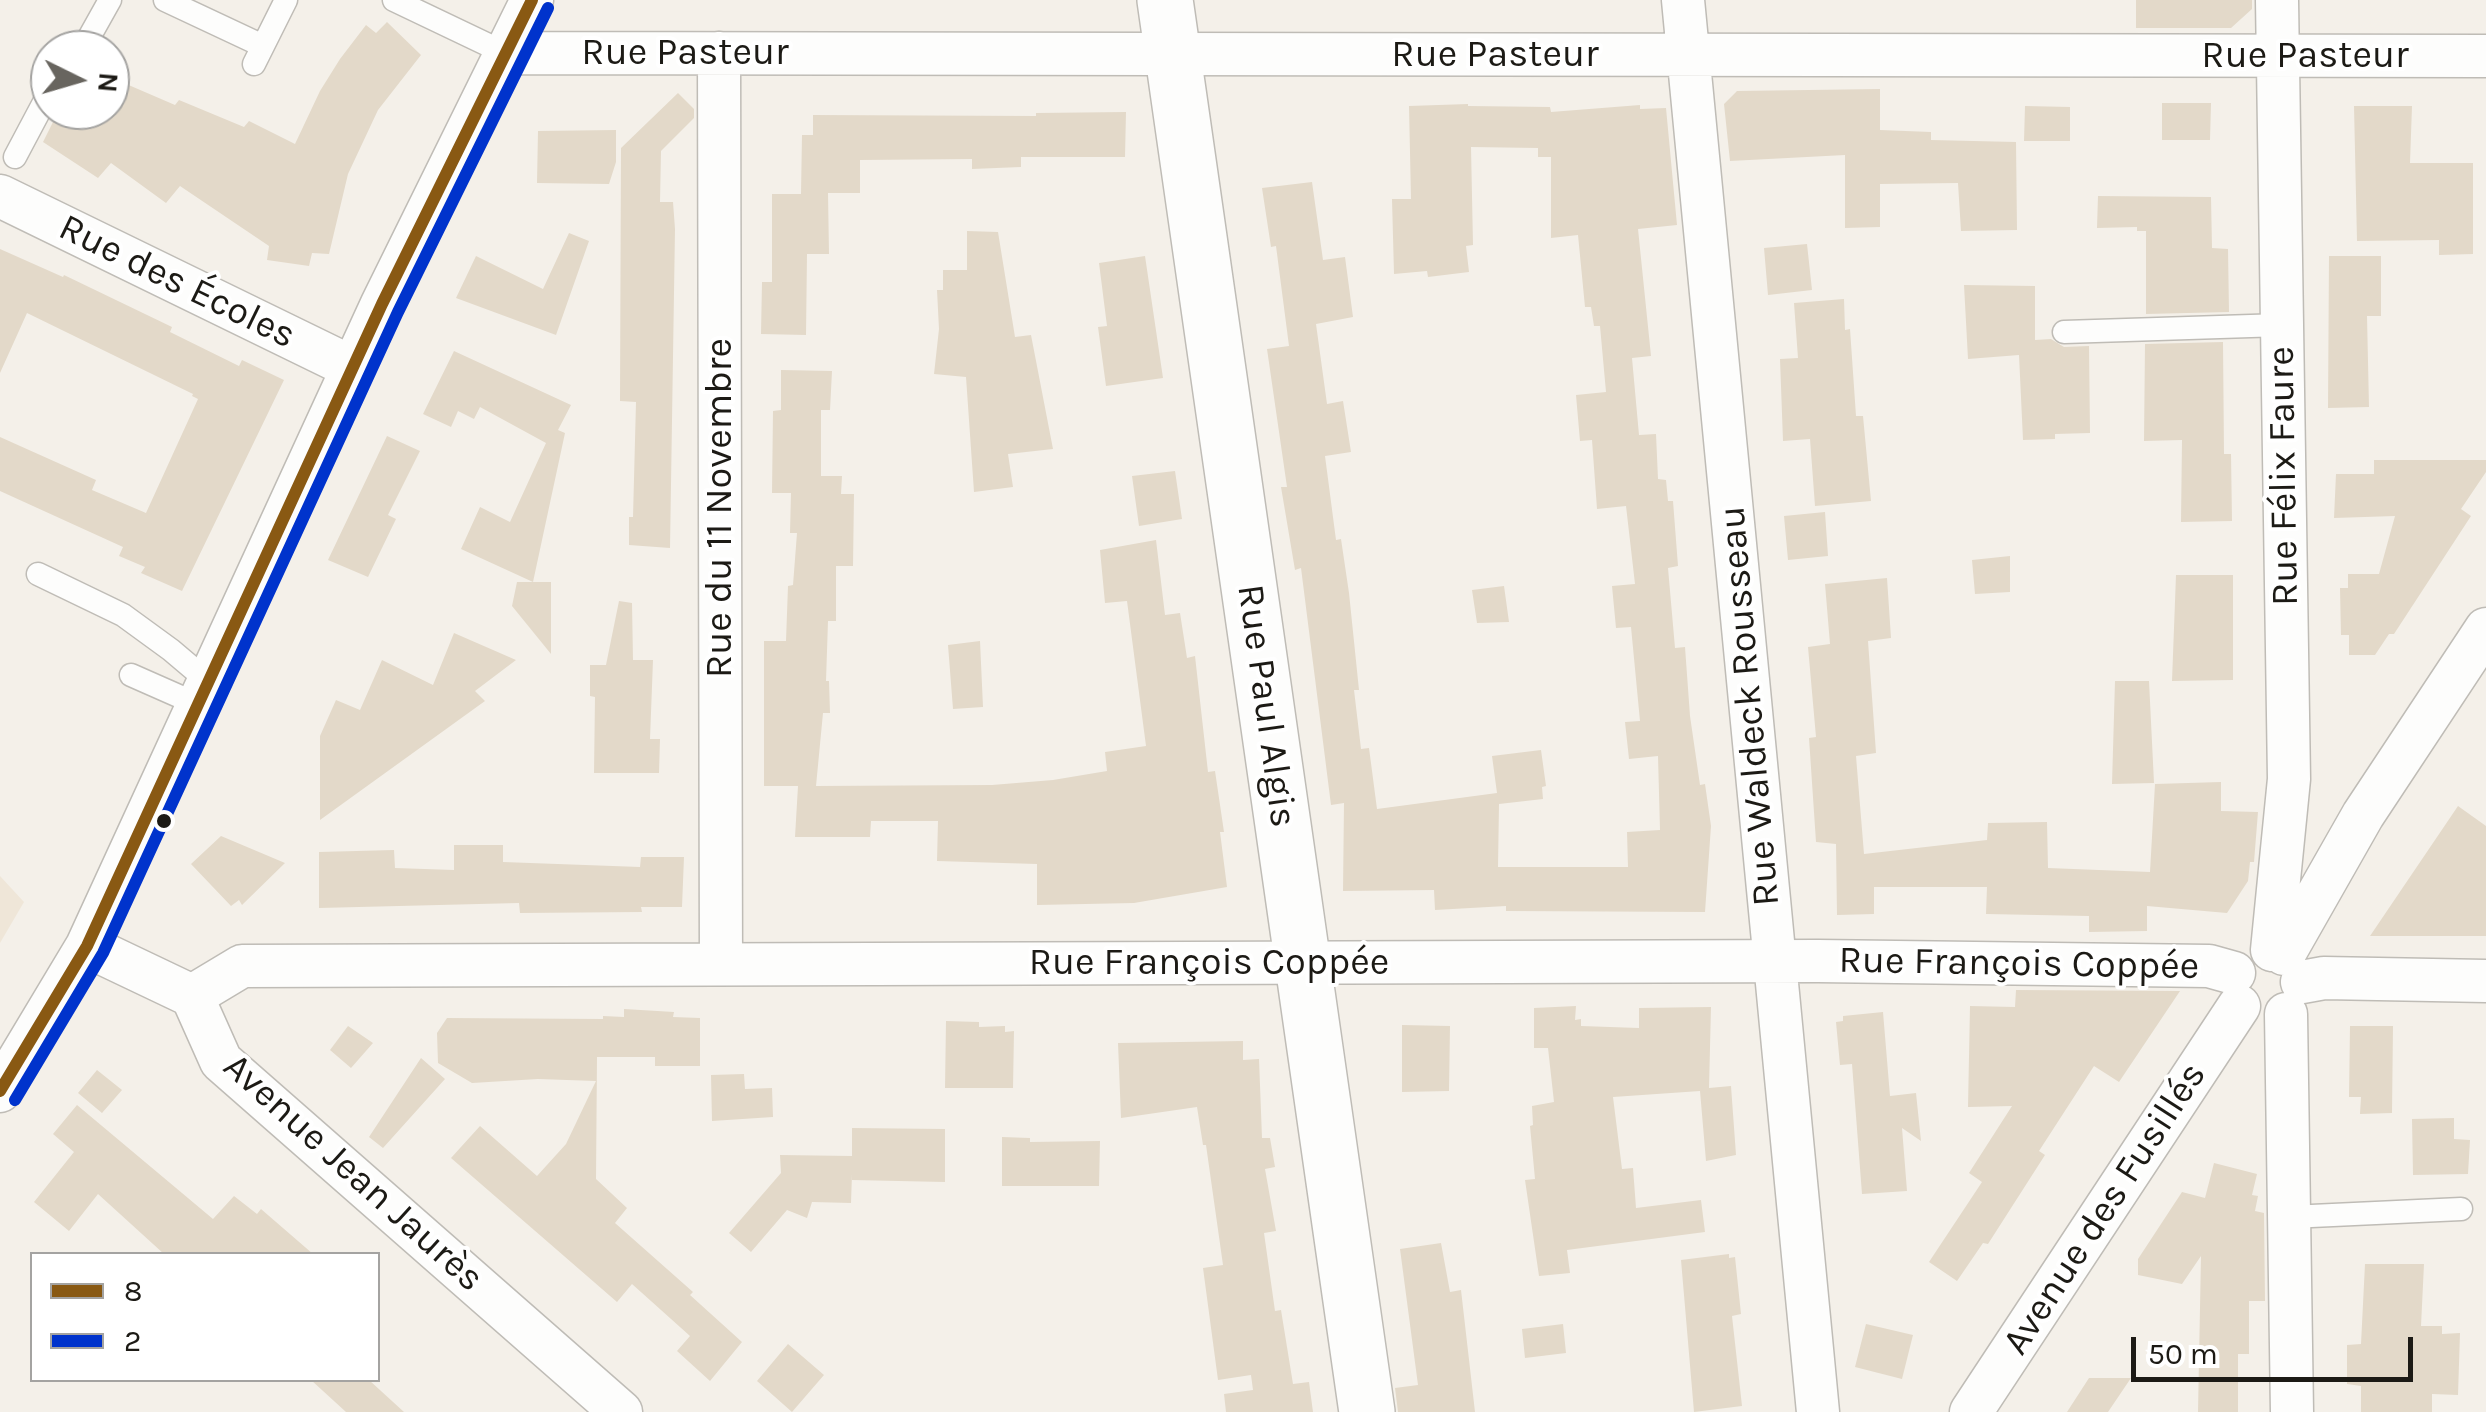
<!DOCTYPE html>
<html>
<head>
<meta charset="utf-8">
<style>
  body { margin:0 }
  #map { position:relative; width:2486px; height:1412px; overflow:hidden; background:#f4f0e9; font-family:Karla,sans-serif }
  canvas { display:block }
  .legend { position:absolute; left:30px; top:1252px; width:350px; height:130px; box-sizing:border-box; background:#fff; border:2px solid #a4a3a1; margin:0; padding:12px 18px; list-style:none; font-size:30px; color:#1c1a15 }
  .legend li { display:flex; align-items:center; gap:20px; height:50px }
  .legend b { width:50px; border:2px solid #a4a3a1 }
  .north { position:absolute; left:30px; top:30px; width:100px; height:100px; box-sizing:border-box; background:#fff; border:2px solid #a4a3a1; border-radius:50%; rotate:95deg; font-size:28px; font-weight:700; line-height:40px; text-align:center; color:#1c1a15 }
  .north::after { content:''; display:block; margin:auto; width:35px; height:45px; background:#68655f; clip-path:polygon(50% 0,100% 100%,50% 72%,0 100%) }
  .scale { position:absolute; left:2131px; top:1337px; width:282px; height:45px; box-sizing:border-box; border:5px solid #1c1a15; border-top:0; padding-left:12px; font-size:30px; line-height:35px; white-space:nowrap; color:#1c1a15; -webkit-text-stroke:8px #fff; paint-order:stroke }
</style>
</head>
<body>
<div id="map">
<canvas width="2486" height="1412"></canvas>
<ul class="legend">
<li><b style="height:12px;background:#895913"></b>8</li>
<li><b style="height:12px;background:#03c"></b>2</li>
</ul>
<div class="north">N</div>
<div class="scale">50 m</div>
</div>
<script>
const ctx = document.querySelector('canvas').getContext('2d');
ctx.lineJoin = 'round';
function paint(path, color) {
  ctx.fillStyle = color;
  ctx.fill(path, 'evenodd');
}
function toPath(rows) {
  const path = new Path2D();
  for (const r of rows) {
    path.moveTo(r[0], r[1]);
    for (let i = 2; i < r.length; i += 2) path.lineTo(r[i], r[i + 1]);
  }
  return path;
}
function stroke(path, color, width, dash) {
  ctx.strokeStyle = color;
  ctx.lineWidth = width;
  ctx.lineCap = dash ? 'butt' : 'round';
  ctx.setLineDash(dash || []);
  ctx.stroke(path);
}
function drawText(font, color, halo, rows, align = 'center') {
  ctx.font = font + ' Karla,sans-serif';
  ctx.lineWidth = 8;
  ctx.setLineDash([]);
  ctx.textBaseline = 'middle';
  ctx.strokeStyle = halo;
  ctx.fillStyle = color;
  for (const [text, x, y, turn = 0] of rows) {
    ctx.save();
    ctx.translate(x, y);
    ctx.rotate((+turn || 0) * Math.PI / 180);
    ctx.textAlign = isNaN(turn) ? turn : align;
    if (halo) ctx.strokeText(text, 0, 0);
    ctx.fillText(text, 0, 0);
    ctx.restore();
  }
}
paint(toPath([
  [0,876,24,902,0,943]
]), '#efe6d8');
paint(toPath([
  [2136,0,2252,0,2252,9,2231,28,2136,28],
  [387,22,421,55,378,110,348,174,329,254,312,253,309,266,267,260,269,246,180,186,166,203,111,163,98,178,43,142,59,110,110,110,110,77,175,105,179,100,244,127,249,121,295,144,320,91,340,59,366,25,376,33],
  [1880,89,1880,130,1931,132,1931,140,2016,142,2017,230,1961,231,1958,183,1880,184,1880,227,1845,228,1845,155,1730,161,1724,104,1737,91],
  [678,93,694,109,694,118,661,151,660,202,673,202,675,229,670,548,629,545,629,517,633,517,636,402,620,401,621,148],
  [2162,103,2211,103,2210,140,2162,140],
  [1468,104,1468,106,1550,107,1551,112,1640,105,1640,109,1666,108,1677,225,1638,229,1651,356,1632,358,1639,435,1656,434,1658,479,1666,480,1668,501,1673,501,1678,566,1668,568,1675,648,1685,647,1690,716,1700,785,1705,784,1711,826,1705,912,1506,911,1506,906,1435,910,1434,890,1343,891,1344,803,1331,805,1301,568,1295,570,1281,487,1287,487,1267,349,1289,346,1276,246,1271,247,1262,188,1312,182,1323,260,1345,257,1353,317,1316,324,1327,404,1343,401,1351,452,1325,456,1336,540,1341,539,1349,593,1359,690,1354,690,1361,749,1369,748,1377,809,1497,793,1492,756,1541,750,1546,786,1542,787,1543,799,1499,804,1498,867,1628,867,1627,832,1660,830,1658,756,1629,759,1625,722,1640,721,1631,627,1616,628,1612,586,1635,584,1626,506,1597,509,1592,440,1580,441,1576,395,1606,392,1600,326,1594,326,1591,307,1585,307,1578,235,1551,238,1551,157,1538,157,1538,148,1471,147,1473,245,1466,246,1469,272,1428,277,1427,271,1394,274,1392,199,1411,199,1409,106],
  [2025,106,2070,107,2070,141,2024,141],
  [2354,106,2412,106,2410,163,2473,163,2473,254,2439,255,2439,240,2357,241],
  [1126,112,1125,157,1021,157,1021,167,972,169,972,159,860,160,860,193,828,193,829,254,807,254,806,335,761,334,762,282,772,282,772,194,801,194,802,135,813,135,813,115,1036,116,1036,113],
  [616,130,616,162,609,184,537,183,538,131],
  [2098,196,2211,197,2212,248,2228,249,2229,312,2146,314,2146,231,2137,231,2137,227,2097,228],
  [967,231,998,232,1015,337,1031,335,1053,449,1008,454,1013,487,974,492,966,377,934,374,939,329,937,290,943,290,943,270,967,270],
  [569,233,589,241,556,335,456,298,476,256,543,289],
  [1807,244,1812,290,1768,295,1764,248],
  [0,249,63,277,64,275,172,327,170,332,239,366,242,360,284,380,182,591,141,573,145,567,119,556,123,547,0,491,0,437,96,480,92,490,146,513,198,399,192,396,193,394,27,313,0,373],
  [1145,256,1163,378,1106,386,1098,327,1107,326,1099,263],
  [2329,256,2381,256,2381,316,2367,316,2369,407,2328,408],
  [1964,285,2035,286,2035,340,2051,339,2064,347,2089,346,2090,433,2055,434,2055,439,2023,440,2019,355,1968,359],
  [1844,299,1845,330,1850,329,1856,416,1863,416,1871,501,1815,506,1810,439,1783,441,1780,359,1798,358,1794,303],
  [2223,342,2224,454,2231,454,2232,521,2181,522,2182,440,2144,441,2145,344],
  [454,351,571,405,558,430,565,433,533,582,551,582,551,654,512,606,517,582,533,582,461,549,480,507,510,522,546,443,480,407,474,419,458,411,451,427,423,414],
  [781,370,832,371,830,410,821,410,821,476,842,476,841,494,854,494,853,566,836,566,836,621,828,621,826,681,829,681,830,713,823,713,816,786,992,785,1053,780,1107,771,1105,752,1146,746,1127,601,1105,603,1100,550,1156,540,1165,615,1180,613,1187,658,1195,656,1208,772,1215,771,1224,832,1220,832,1227,887,1134,903,1037,905,1037,864,937,861,938,821,871,821,870,837,795,837,798,786,764,786,764,641,786,641,788,586,793,585,797,533,790,533,791,493,772,493,773,411,781,410],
  [387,436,420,451,388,515,396,519,368,577,328,560],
  [2374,460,2486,460,2486,472,2461,509,2471,516,2394,634,2389,634,2375,655,2349,655,2349,635,2341,635,2340,588,2348,588,2348,574,2379,574,2395,516,2334,518,2336,474,2374,474],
  [1175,471,1182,519,1139,526,1132,476],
  [1825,512,1828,556,1788,560,1784,516],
  [2010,556,2010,592,1975,594,1972,560],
  [2176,575,2233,575,2233,680,2172,681],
  [1887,578,1891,638,1868,641,1876,753,1856,756,1864,854,1987,840,1988,823,2047,822,2048,868,2150,872,2155,784,2221,782,2221,811,2258,812,2254,862,2250,862,2248,881,2227,913,2147,906,2147,931,2089,932,2089,916,1986,914,1987,887,1874,887,1874,914,1837,915,1836,844,1816,842,1809,738,1816,737,1808,647,1830,644,1825,584],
  [1504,586,1509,622,1477,623,1472,590],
  [619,601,632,603,633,660,653,660,650,739,660,739,659,773,594,773,595,697,590,696,590,665,606,665],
  [454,633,516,660,475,691,485,701,320,820,320,736,336,700,360,710,382,660,433,685],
  [980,641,983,707,953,709,948,645],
  [2115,681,2149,681,2154,783,2112,784],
  [2458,806,2486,826,2486,936,2370,936],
  [221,836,285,863,242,905,239,900,231,906,191,864],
  [454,845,503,845,503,862,640,867,641,857,684,857,682,907,641,907,642,912,520,913,519,903,319,908,319,852,394,850,395,868,454,870],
  [2016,990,2180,991,2119,1082,2094,1066,2039,1151,2045,1155,1988,1244,1983,1243,1957,1281,1929,1262,1982,1182,1969,1173,2012,1106,1968,1107,1970,1006,2015,1007],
  [1576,1006,1575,1020,1581,1019,1581,1026,1639,1028,1639,1008,1711,1007,1709,1088,1731,1086,1736,1155,1706,1161,1700,1091,1613,1097,1622,1169,1633,1168,1636,1208,1701,1200,1705,1232,1567,1250,1570,1273,1539,1276,1525,1180,1535,1179,1530,1126,1533,1125,1532,1106,1554,1102,1548,1048,1534,1048,1534,1008],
  [624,1009,674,1012,673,1017,700,1018,700,1066,655,1066,655,1057,597,1057,596,1179,627,1208,615,1223,693,1292,690,1295,742,1342,710,1381,677,1351,690,1336,632,1284,617,1302,451,1158,480,1126,537,1176,566,1144,596,1081,538,1079,472,1083,438,1063,437,1033,447,1018,603,1019,603,1016,624,1017],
  [1883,1012,1890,1096,1916,1093,1921,1141,1902,1128,1907,1191,1862,1194,1852,1064,1840,1065,1836,1022,1843,1021,1843,1016],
  [946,1021,979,1022,979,1027,1005,1026,1005,1032,1014,1031,1013,1088,945,1088],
  [1402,1025,1450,1026,1449,1091,1402,1092],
  [348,1026,373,1043,351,1068,330,1050],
  [2350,1026,2393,1026,2392,1113,2360,1114,2361,1097,2349,1097],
  [1243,1041,1243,1060,1259,1059,1262,1138,1270,1138,1275,1167,1265,1169,1276,1231,1264,1233,1275,1311,1281,1310,1293,1384,1309,1382,1313,1412,1226,1412,1224,1394,1253,1390,1251,1375,1218,1380,1203,1268,1223,1265,1206,1145,1203,1145,1197,1107,1121,1118,1118,1043],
  [421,1058,445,1079,383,1148,369,1137],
  [97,1070,122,1090,102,1113,78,1093],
  [744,1074,745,1089,772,1088,773,1117,712,1121,711,1075],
  [77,1105,213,1219,234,1196,257,1214,261,1209,313,1254,164,1254,98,1194,69,1231,34,1202,74,1152,53,1134],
  [2454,1118,2454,1139,2470,1140,2468,1174,2413,1175,2412,1119],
  [852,1128,945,1129,945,1182,852,1180,852,1174,851,1203,812,1202,807,1218,787,1210,751,1252,729,1233,781,1173,780,1155,852,1156],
  [1002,1137,1030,1138,1030,1142,1100,1141,1099,1186,1002,1186],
  [2214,1163,2257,1174,2252,1195,2258,1196,2255,1211,2264,1213,2265,1301,2249,1301,2249,1354,2238,1354,2238,1412,2198,1412,2201,1256,2182,1284,2138,1275,2138,1259,2182,1192,2205,1198],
  [1441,1243,1450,1292,1461,1290,1475,1412,1398,1412,1395,1388,1418,1385,1400,1249],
  [1729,1254,1729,1258,1735,1257,1741,1314,1732,1316,1742,1406,1694,1412,1681,1260],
  [2365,1264,2424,1264,2421,1326,2442,1326,2442,1334,2460,1333,2458,1395,2432,1394,2432,1412,2361,1412,2361,1386,2347,1384,2347,1345,2361,1344],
  [1563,1324,1566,1353,1525,1358,1522,1329],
  [1866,1324,1913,1335,1902,1379,1855,1367],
  [788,1344,824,1375,792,1412,757,1381],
  [2089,1378,2131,1378,2108,1412,2067,1412],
  [311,1380,369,1380,404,1412,346,1412]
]), '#e3d9c9');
const service = toPath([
  [165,0,263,46],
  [394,0,505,53],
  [82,50,110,0],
  [254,64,286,0],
  [15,157,50,91],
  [2064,332,2282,325],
  [38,574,123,615,171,650,210,683],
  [131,675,199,705],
  [2290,1217,2461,1209]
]);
const minor = toPath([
  [1683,0,1818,1412],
  [505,53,2486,56],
  [719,53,721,964],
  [0,196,353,368],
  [87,946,192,996,221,1061,621,1412],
  [2272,950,2289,779,2277,0],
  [2284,954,2363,815,2486,629],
  [2302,982,2324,978,2486,981],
  [192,996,242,966,1818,961,2209,966,2234,973],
  [2286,1014,2292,1412],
  [0,1091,87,946,382,304,532,0],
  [1971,1412,2239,1006]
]);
const tertiary = toPath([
  [1165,0,1367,1412]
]);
stroke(service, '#bfbcb6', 25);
stroke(minor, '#bfbcb6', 45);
stroke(tertiary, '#bfbcb6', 58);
stroke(service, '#fdfdfc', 22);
stroke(minor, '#fdfdfc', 42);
stroke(tertiary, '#fdfdfc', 55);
stroke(toPath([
  [0,1091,87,946,382,304,532,0]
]), '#895913', 12);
stroke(toPath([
  [15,1100,103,953,398,312,548,8]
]), '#03c', 12);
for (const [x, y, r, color] of [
  [164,821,9,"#1c1a15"]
]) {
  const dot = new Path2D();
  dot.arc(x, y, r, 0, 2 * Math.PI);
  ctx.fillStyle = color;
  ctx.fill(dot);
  stroke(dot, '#fff', 4);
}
drawText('38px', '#1c1a15', '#fff', [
  ["Rue Pasteur",685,53],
  ["Rue Pasteur",1495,55],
  ["Rue Pasteur",2305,56],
  ["Rue des Écoles",177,282,26],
  ["Rue Félix Faure",2284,476,-91],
  ["Rue du 11 Novembre",720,508,-90],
  ["Rue Paul Algis",1266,706,82],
  ["Rue Waldeck Rousseau",1750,706,-95],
  ["Rue François Coppée",1209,963],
  ["Rue François Coppée",2019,964,1],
  ["Avenue Jean Jaurès",353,1173,42],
  ["Avenue des Fusillés",2105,1209,-57]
]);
</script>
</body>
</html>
